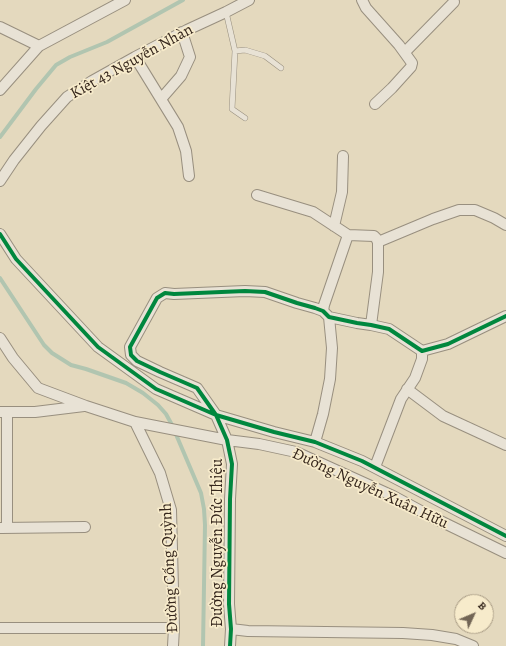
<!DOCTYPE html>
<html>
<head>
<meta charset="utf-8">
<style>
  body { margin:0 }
  #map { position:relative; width:506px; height:646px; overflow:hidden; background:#e4d9be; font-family:Alegreya,serif }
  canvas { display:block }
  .north { position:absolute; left:454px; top:594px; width:40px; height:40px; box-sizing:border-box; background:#f7ebcb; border:1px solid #a99c85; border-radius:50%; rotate:46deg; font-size:11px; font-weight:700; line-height:16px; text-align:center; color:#35261c }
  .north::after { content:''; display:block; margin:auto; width:14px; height:18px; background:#726555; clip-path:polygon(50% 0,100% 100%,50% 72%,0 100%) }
</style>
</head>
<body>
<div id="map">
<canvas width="506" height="646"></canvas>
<div class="north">B</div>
</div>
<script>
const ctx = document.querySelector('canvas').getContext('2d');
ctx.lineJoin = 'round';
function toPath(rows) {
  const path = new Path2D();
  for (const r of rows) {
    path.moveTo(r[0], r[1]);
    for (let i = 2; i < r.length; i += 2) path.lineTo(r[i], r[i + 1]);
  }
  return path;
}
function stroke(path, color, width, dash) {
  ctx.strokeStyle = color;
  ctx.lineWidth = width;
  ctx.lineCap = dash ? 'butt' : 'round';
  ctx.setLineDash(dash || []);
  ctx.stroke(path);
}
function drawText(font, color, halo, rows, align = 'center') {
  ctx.font = font + ' Alegreya,serif';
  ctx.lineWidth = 3.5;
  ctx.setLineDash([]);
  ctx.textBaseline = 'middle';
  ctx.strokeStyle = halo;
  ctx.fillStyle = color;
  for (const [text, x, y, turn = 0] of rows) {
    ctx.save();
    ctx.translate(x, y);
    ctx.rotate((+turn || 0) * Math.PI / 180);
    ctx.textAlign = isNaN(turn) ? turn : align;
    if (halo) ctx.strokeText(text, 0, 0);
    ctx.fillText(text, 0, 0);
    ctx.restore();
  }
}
stroke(toPath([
  [0,137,36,89,56,65,70,57,107,42,183,0],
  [0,278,44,345,52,353,71,365,86,369,126,383,143,393,158,405,166,414,172,425,201,493,204,509,205,525,203,646]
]), '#b1c5b0', 4);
const lane = toPath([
  [226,12,235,51,232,109,245,118],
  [235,51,245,50,265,56,281,68]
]);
const street = toPath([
  [362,0,366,8,399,45,412,63,411,67,392,88,375,104],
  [0,27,39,46],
  [405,52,454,2],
  [135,57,178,127,186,151,189,176],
  [0,90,39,46,125,0],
  [161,99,181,76,190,57,182,32],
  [0,181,14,160,41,126,67,97,92,81,135,57,187,30,226,12,249,0],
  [257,195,313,212,348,235,374,236,376,238,378,242,378,272,371,325],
  [334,226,342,192,343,156],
  [0,234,16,259,98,347,156,389,216,415,274,432,315,442,362,461,506,536],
  [378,242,433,219,459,210,475,210,494,218,506,225],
  [323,311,324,305,348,235],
  [0,338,13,358,38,388,86,406,135,422,160,473,171,510,174,628,173,646],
  [407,389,443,416,506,445],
  [0,412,35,412,84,406],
  [135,422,227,440,259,444,296,452,393,496,432,517,506,553],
  [315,442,323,414,330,379,332,348,329,317],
  [375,467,401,399,415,378,422,359,422,351],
  [1,528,85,527],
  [7,528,7,412],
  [0,628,174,628],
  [231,629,248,631,403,633,432,635,456,639,473,646],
  [230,646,231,629,229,604,230,499,232,464,227,440,216,415,197,388,160,372,137,361,131,355,130,347,157,298,165,293,174,294,245,291,265,292,297,303,315,308,323,311,329,317,357,323,371,325,389,329,422,351,448,344,506,316]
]);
stroke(lane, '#988f7f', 6);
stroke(street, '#988f7f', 12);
stroke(lane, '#e8e2d5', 5);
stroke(street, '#e8e2d5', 10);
stroke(toPath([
  [0,234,16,259,98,347,156,389,216,415,274,432,315,442,362,461,506,536],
  [230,646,231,629,229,604,230,499,232,464,227,440,216,415,197,388,160,372,137,361,131,355,130,347,157,298,165,293,174,294,245,291,265,292,297,303,315,308,323,311,329,317,357,323,371,325,389,329,422,351,448,344,506,316]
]), '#00873e', 4);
drawText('16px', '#35261c', '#f7ebcb', [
  ["Kiệt 43 Nguyễn Nhàn",132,62,-29],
  ["Đường Nguyễn Xuân Hữu",370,489,25],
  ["Đường Nguyễn Đức Thiệu",218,543,-90],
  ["Đường Cống Quỳnh",170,568,-93]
]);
</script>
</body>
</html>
